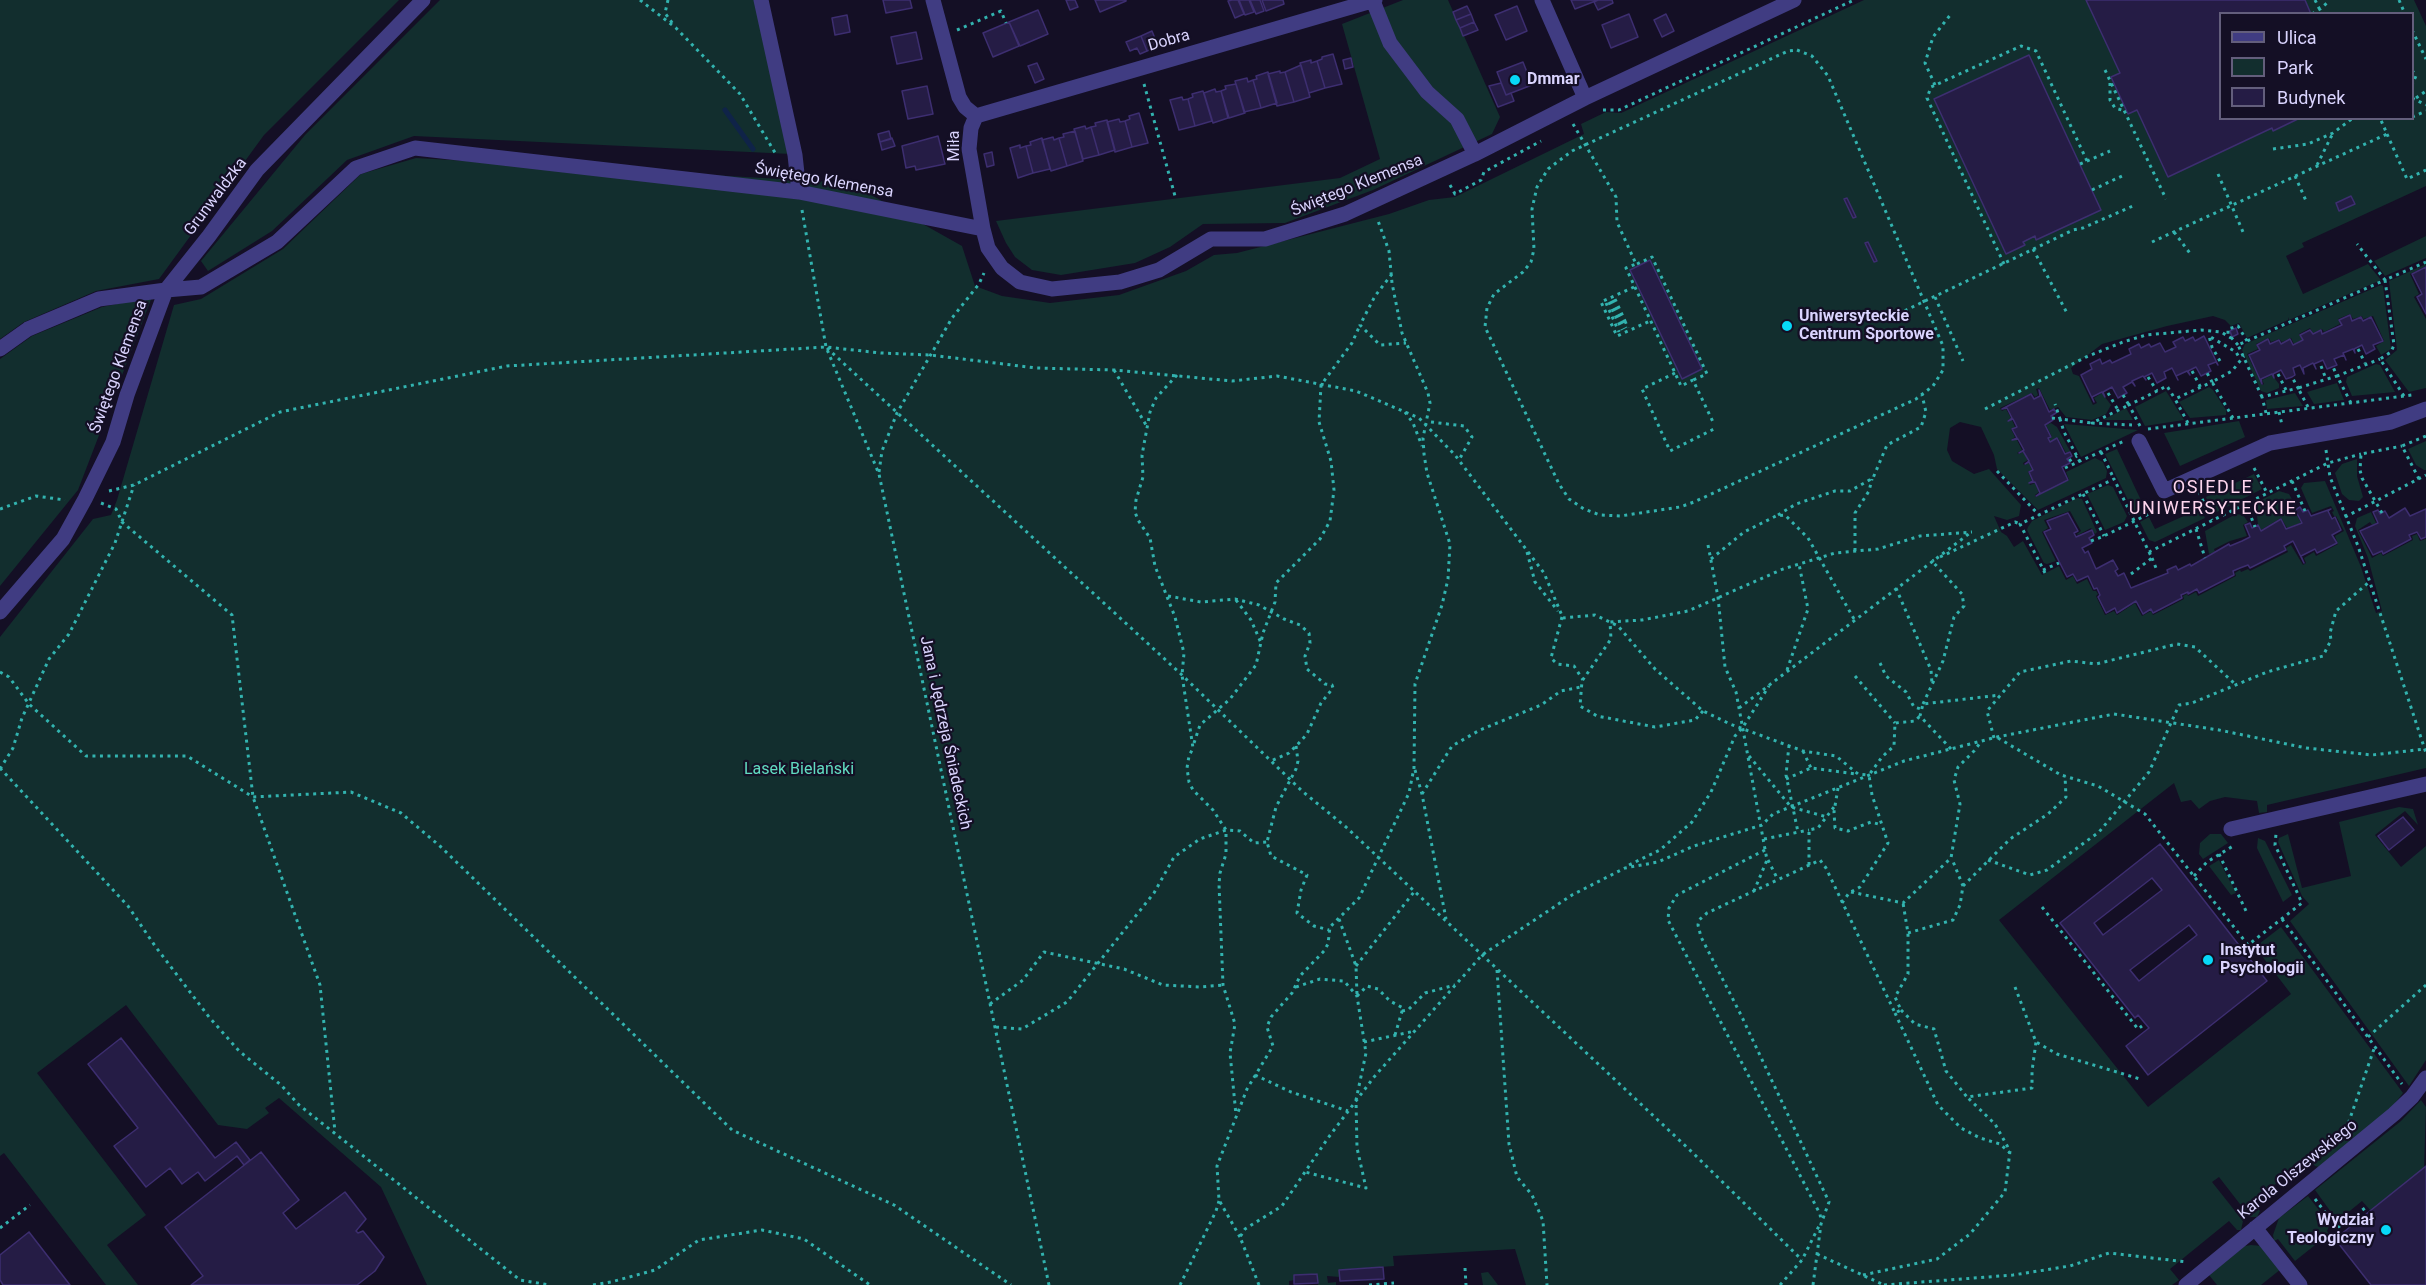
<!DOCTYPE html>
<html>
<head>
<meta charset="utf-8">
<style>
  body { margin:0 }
  #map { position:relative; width:2426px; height:1285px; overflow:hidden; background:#140f25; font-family:Roboto,sans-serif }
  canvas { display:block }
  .legend { position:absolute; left:2219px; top:12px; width:195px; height:108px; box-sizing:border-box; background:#140f25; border:2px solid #635e7c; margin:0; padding:8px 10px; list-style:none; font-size:18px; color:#dad4fe }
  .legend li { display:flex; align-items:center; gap:12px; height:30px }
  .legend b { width:30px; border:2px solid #635e7c }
</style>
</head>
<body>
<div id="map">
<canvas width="2426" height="1285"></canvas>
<ul class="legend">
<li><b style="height:8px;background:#403c82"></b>Ulica</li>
<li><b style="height:16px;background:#122e2e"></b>Park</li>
<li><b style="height:16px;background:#251c45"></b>Budynek</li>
</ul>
</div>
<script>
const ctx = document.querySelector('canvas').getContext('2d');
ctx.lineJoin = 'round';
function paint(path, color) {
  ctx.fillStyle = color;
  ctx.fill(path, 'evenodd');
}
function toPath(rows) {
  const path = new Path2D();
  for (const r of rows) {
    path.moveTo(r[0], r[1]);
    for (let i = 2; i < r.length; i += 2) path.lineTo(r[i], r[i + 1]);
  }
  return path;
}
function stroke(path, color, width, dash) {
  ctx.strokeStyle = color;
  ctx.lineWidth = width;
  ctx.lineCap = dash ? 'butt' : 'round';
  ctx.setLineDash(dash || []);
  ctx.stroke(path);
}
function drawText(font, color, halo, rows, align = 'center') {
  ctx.font = font + ' Roboto,sans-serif';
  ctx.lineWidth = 4.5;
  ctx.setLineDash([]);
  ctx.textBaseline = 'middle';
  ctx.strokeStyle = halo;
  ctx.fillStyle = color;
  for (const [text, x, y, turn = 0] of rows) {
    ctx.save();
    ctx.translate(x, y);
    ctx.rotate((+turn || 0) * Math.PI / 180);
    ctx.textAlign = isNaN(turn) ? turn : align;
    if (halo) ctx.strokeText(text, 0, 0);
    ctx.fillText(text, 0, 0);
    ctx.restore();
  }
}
paint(toPath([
  [0,0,399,0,264,135,159,279,96,291,24,322,0,339],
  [440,0,762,0,791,154,414,136,347,160,272,231,208,271,201,261,305,135],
  [1403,0,1448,0,1500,117,1492,134,1373,190,1285,223,1203,224,1170,247,1135,263,1061,275,1032,270,1015,257,1006,243,996,221,1340,178,1380,159,1342,24],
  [1864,0,2414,0,2426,26,2426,186,2302,243,2304,247,2286,256,2303,294,2368,264,2381,280,2289,320,2288,317,2288,320,2247,338,2239,323,2231,326,2225,320,2213,316,2167,326,2102,344,2071,368,2073,374,2079,376,2093,405,2097,403,2094,398,2102,393,2111,405,2106,414,2092,420,2066,417,2058,407,2050,410,2039,388,2036,389,2038,395,2035,397,2032,393,2000,408,2002,411,2006,409,2011,418,2007,421,2012,420,2015,427,2011,429,2015,437,2011,440,2017,440,2022,450,2017,453,2019,454,2023,452,2028,460,2023,463,2024,465,2029,463,2032,470,2028,472,2032,481,2029,483,2030,485,2035,483,2039,492,2035,495,2035,497,2069,480,2066,472,2095,458,2103,462,2107,471,2106,478,2038,510,1997,469,1994,455,1981,427,1960,422,1950,428,1947,450,1952,461,1974,474,1989,469,2021,505,2019,516,2007,520,1994,516,2001,532,2007,536,2014,547,2023,541,2042,575,2059,566,2066,580,2073,576,2077,584,2087,579,2093,591,2096,591,2098,594,2096,596,2105,615,2114,611,2117,615,2135,603,2142,616,2151,611,2153,615,2184,599,2183,596,2187,594,2188,596,2196,592,2198,596,2236,576,2235,573,2240,570,2241,572,2248,569,2250,571,2288,552,2286,548,2291,545,2303,565,2306,563,2304,558,2314,552,2316,556,2338,544,2335,536,2344,531,2336,516,2334,516,2332,512,2334,511,2331,506,2312,513,2301,488,2304,483,2325,481,2361,567,2376,613,2382,611,2368,558,2355,526,2357,518,2371,512,2376,523,2372,525,2370,522,2358,530,2372,558,2381,553,2383,556,2413,540,2412,536,2417,534,2420,541,2426,539,2426,768,2267,805,2267,812,2259,813,2257,801,2225,797,2210,801,2199,809,2191,800,2181,802,2174,783,1999,920,2148,1107,2291,994,2255,947,2281,927,2403,1093,2388,1112,2319,1167,2315,1166,2308,1158,2253,1202,2260,1211,2257,1217,2250,1217,2219,1177,2212,1182,2243,1221,2241,1230,2237,1230,2229,1221,2170,1269,2179,1280,2172,1285,1526,1285,1515,1249,1393,1256,1394,1266,1340,1270,1340,1277,1327,1276,1328,1283,1336,1282,1336,1285,1318,1285,1317,1274,1294,1275,1294,1280,1289,1281,1289,1285,427,1285,381,1187,279,1098,265,1108,269,1113,247,1129,218,1125,126,1005,37,1073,146,1215,107,1245,138,1285,106,1285,4,1153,0,1156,0,637,93,519,111,515,117,500,174,305,201,299,283,249,361,174,416,158,850,183,962,246,975,286,1002,296,1050,303,1119,295,1186,271,1214,255,1237,253,1389,214,1429,200,1455,197,1584,134,1581,124,1606,112,1621,113],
  [2220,14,2412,14,2412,118,2220,118],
  [2426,236,2426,258,2385,276,2374,261],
  [2426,264,2426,266,2410,274,2419,294,2414,297,2426,319,2426,388,2409,392,2385,360,2397,350,2389,281],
  [2381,285,2383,286,2391,349,2381,355,2376,346,2384,341,2373,316,2363,319,2362,316,2353,319,2350,314,2338,319,2340,324,2324,332,2322,329,2313,333,2310,328,2299,334,2302,340,2294,344,2291,338,2282,342,2279,339,2271,342,2269,338,2256,344,2258,349,2247,354,2262,385,2264,384,2262,380,2272,375,2279,384,2279,388,2267,393,2261,391,2242,350,2245,344],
  [152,297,78,490,0,586,0,359,32,336,102,307],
  [2376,364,2380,365,2395,392,2352,396,2346,382,2347,377],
  [2337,383,2344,400,2314,404,2307,392],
  [2209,387,2213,390,2226,410,2226,415,2190,418,2179,402],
  [2166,391,2184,420,2145,426,2135,407],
  [2295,393,2303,406,2267,409,2266,400],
  [2126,408,2133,420,2103,420],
  [2239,421,2245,437,2180,466,2164,433],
  [2051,423,2057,427,2070,451,2066,453,2058,438,2050,441,2049,439,2052,437,2046,425],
  [2064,424,2138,430,2081,457],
  [2426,441,2426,470,2424,470,2416,465,2408,449],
  [2117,449,2146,511,2136,516,2105,454],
  [2357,459,2357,476,2363,497,2359,501,2349,500,2342,494,2335,473,2342,464],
  [2254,474,2262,489,2213,514,2206,497],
  [2108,485,2113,487,2127,516,2124,522,2105,530,2087,494],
  [2279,491,2289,494,2297,508,2294,510,2301,523,2287,528,2281,518,2261,530,2258,525,2256,505,2259,501],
  [2077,498,2082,499,2097,532,2095,534,2091,528,2078,535,2077,534,2081,531,2070,511,2044,520,2048,528,2042,532,2056,561,2047,564,2044,563,2027,530,2028,527,2032,521],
  [2199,505,2205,518,2155,542,2149,540,2140,522,2149,517,2155,529,2186,515,2185,512],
  [2236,514,2243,515,2248,522,2243,525,2247,536,2230,541,2214,549,2215,552,2209,554,2205,531],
  [2399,807,2413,809,2418,825,2405,811,2375,835,2401,867,2426,846,2426,1060,2409,1086,2290,921,2309,904,2302,896,2278,842,2279,838,2288,834,2302,888,2351,876,2339,822],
  [2210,834,2221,834,2228,843,2203,859,2199,854,2200,843],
  [2258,838,2265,841,2292,895,2283,902,2257,848],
  [2219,860,2236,893,2231,895,2209,866],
  [2421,1100,2426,1107,2424,1169,2371,1211,2362,1201,2340,1219,2336,1219,2315,1190,2401,1121],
  [2308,1196,2330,1224,2327,1231,2329,1234,2295,1261,2278,1239,2274,1241,2273,1235,2279,1218],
  [2251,1245,2262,1246,2281,1269,2261,1285,2217,1285,2209,1275,2245,1246],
  [1488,1272,1492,1277,1498,1285,1483,1285,1481,1273]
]), '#122e2e');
stroke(toPath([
  [725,110,753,149]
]), '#0f2348', 5);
const building = toPath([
  [883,0,910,0,912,8,886,13,883,0],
  [1066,0,1075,0,1078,7,1070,10,1066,0],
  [1095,0,1126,0,1126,1,1100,12,1095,0],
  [1232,0,1238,0,1244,14,1235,18,1228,1,1232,0],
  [1239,0,1249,0,1254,12,1245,15,1239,0],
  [1250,0,1260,0,1264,11,1256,14,1250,0],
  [1262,0,1283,0,1284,4,1266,11,1262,0],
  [1571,0,1598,0,1575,9,1571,0],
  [1598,0,1612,0,1613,3,1598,10,1594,2,1598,0],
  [2086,0,2305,0,2311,14,2220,14,2220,118,2300,118,2273,131,2272,128,2168,177,2137,110,2128,114,2111,77,2120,73,2086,0],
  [1467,6,1471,14,1456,20,1453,12,1467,6],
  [1517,6,1527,31,1506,40,1495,15,1517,6],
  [1038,10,1048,34,1020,46,1009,22,1038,10],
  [1471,14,1474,22,1460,28,1456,20,1471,14],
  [1629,14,1638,37,1611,48,1602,25,1629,14],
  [1666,14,1674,31,1662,37,1654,20,1666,14],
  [847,15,850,32,835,35,832,18,847,15],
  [1009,22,1019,46,993,57,983,33,1009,22],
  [1474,22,1478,30,1463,36,1460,28,1474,22],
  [1152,31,1158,46,1147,51,1141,36,1152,31],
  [916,32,922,59,897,64,891,37,916,32],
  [1141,36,1147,51,1140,54,1137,48,1130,51,1126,42,1141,36],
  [1333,54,1342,84,1325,88,1317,61,1322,59,1322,57,1333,54],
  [2029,55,2101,210,2036,240,2035,236,2023,242,2025,245,2006,254,1934,99,2029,55],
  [1351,58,1353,67,1345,69,1343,60,1351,58],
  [1311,60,1311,63,1317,61,1325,88,1309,93,1300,63,1311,60],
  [1523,62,1532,85,1506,95,1497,72,1523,62],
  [1037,63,1044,79,1035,83,1028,66,1037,63],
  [1301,65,1310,97,1294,102,1285,72,1301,65],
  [1280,71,1280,73,1285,72,1294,102,1277,106,1268,74,1280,71],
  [1268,72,1277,103,1261,108,1253,80,1257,79,1256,76,1268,72],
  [1247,78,1248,82,1253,80,1261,108,1244,112,1235,81,1247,78],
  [1501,83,1506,95,1511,93,1514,101,1498,107,1489,86,1501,83],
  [1236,84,1245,113,1229,118,1221,91,1226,89,1225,86,1236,84],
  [927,86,933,114,908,119,902,91,927,86],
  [1215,89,1216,92,1221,91,1228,118,1213,123,1204,93,1215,89],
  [1203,91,1212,121,1195,126,1188,99,1193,97,1192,94,1203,91],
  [1182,97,1183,100,1188,99,1195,126,1179,130,1170,100,1182,97],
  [1139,113,1148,143,1132,147,1125,121,1130,119,1129,116,1139,113],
  [1119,119,1120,122,1125,121,1132,147,1115,152,1107,122,1119,119],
  [1107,120,1115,150,1099,155,1091,127,1096,126,1095,123,1107,120],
  [1085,126,1086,129,1091,127,1099,155,1083,159,1074,129,1085,126],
  [889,131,891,139,880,142,878,134,889,131],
  [1075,131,1083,161,1067,166,1059,138,1064,137,1063,134,1075,131],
  [938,136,945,164,916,170,915,166,906,168,902,146,938,136],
  [1053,137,1054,140,1059,138,1067,166,1051,171,1042,140,1053,137],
  [892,138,895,146,882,150,880,142,892,138],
  [1042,138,1050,169,1033,173,1026,146,1031,145,1030,142,1042,138],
  [1020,145,1020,148,1026,146,1033,173,1018,178,1010,148,1020,145],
  [992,152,994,165,987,167,984,154,992,152],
  [2351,196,2355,204,2339,211,2336,203,2351,196],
  [1847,198,1856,217,1853,218,1844,199,1847,198],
  [1868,242,1877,261,1874,262,1865,243,1868,242],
  [1650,260,1702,369,1682,379,1630,270,1650,260],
  [2426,267,2426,314,2417,297,2422,294,2412,274,2426,267],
  [2350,315,2352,321,2361,317,2363,321,2371,317,2383,341,2373,345,2375,349,2366,354,2362,345,2354,349,2355,353,2353,349,2343,353,2346,360,2344,355,2334,359,2337,365,2327,369,2323,360,2314,364,2316,369,2313,363,2303,368,2304,374,2300,365,2293,368,2295,375,2292,377,2286,379,2281,370,2273,374,2274,378,2272,374,2261,379,2262,384,2249,355,2260,350,2257,345,2268,339,2270,344,2279,340,2281,344,2290,339,2293,345,2303,340,2300,335,2310,330,2313,334,2321,330,2322,334,2342,325,2339,320,2350,315],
  [2236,328,2238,334,2232,337,2230,331,2236,328],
  [2204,336,2218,365,2216,362,2208,365,2211,371,2201,376,2196,367,2188,371,2190,375,2187,371,2176,376,2178,380,2172,368,2164,372,2166,378,2157,383,2152,373,2144,377,2146,380,2143,376,2132,381,2135,386,2132,382,2123,387,2127,393,2123,395,2118,398,2112,387,2103,392,2105,397,2102,392,2092,397,2094,402,2081,375,2092,369,2090,364,2100,359,2102,364,2110,360,2112,363,2131,354,2129,349,2139,344,2141,348,2149,344,2151,347,2160,343,2165,352,2176,347,2173,342,2183,337,2185,341,2193,337,2195,341,2204,336],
  [2039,390,2049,412,2054,409,2056,413,2051,416,2053,420,2045,425,2051,437,2048,438,2050,442,2057,438,2065,454,2070,452,2072,456,2067,459,2070,463,2062,467,2068,480,2036,496,2040,493,2035,482,2029,483,2033,481,2029,472,2033,470,2029,462,2025,464,2029,461,2023,451,2019,453,2024,450,2018,439,2012,440,2017,438,2012,429,2017,427,2013,419,2008,421,2012,418,2007,408,2002,409,2031,394,2034,399,2040,396,2039,390],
  [2300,507,2303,512,2308,510,2311,516,2331,509,2328,511,2332,519,2335,517,2341,530,2332,535,2337,543,2317,553,2315,549,2301,556,2304,563,2293,541,2284,546,2286,550,2250,568,2248,565,2240,568,2233,571,2234,575,2199,593,2197,589,2188,594,2188,592,2181,595,2182,598,2153,613,2151,609,2143,614,2136,601,2117,613,2115,608,2106,613,2098,597,2100,595,2097,588,2094,589,2088,576,2077,581,2073,574,2067,577,2044,532,2051,529,2047,521,2068,513,2078,531,2074,533,2076,537,2092,530,2094,535,2089,538,2092,543,2082,548,2085,553,2088,551,2096,569,2113,560,2118,569,2115,571,2118,576,2124,573,2131,588,2168,573,2167,570,2176,566,2178,570,2190,564,2191,566,2229,544,2230,546,2242,541,2250,537,2245,525,2250,523,2252,528,2258,525,2261,531,2281,519,2286,529,2302,523,2295,510,2300,507],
  [2405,508,2410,516,2426,509,2426,537,2421,539,2417,532,2409,535,2411,539,2383,554,2382,551,2373,555,2360,531,2378,523,2373,512,2378,510,2380,514,2385,511,2389,518,2405,508],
  [2403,817,2414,830,2389,850,2378,836,2403,817],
  [2160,844,2267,981,2148,1075,2126,1046,2149,1028,2138,1015,2135,1018,2060,923,2160,844],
  [2152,878,2162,890,2103,935,2094,923,2152,878],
  [2189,925,2197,935,2139,981,2130,970,2189,925],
  [121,1038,215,1158,236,1142,250,1160,244,1165,237,1156,205,1181,198,1172,182,1184,170,1168,146,1187,114,1146,138,1128,88,1064,121,1038],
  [261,1152,299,1200,283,1213,296,1229,345,1192,366,1219,356,1231,358,1233,363,1231,384,1257,375,1271,357,1285,191,1285,203,1276,165,1227,261,1152],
  [2426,1166,2426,1285,2371,1285,2335,1239,2426,1166],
  [29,1232,70,1285,3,1285,0,1280,0,1255,29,1232],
  [1383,1267,1384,1279,1340,1281,1339,1270,1383,1267],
  [1317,1274,1318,1283,1294,1284,1294,1275,1317,1274]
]);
paint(building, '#251c45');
stroke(building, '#3d2e70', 1.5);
stroke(toPath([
  [640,0,676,28,740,94,777,156],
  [668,0,665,13,673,24],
  [2315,0,2322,14],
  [2399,0,2405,14],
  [2312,14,2320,9,2327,3,2327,0],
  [957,30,1001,11,1006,23],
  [2412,30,2426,59],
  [1797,50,1812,56,1828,76,1943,346,1943,370,1933,386,1916,399,1694,502,1680,507,1620,516,1600,515,1584,509,1569,499,1559,484,1485,327,1487,308,1494,294,1523,272,1531,262,1534,249,1532,209,1537,187,1548,169,1572,151,1788,51,1797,50],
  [2105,70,2166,199],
  [2412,70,2416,76,2412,85],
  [2110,83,2110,100,2115,108,2125,111],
  [1144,84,1175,196],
  [1935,85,1925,63,1933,37,1951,14],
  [2412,98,2426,105],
  [2416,98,2426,91],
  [1603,110,1619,110,1854,0],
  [2412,117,2426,111],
  [1573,124,1616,197,1617,222,1636,264,1626,268,1675,373,1681,386,1693,380,1714,424],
  [2387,134,2407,179,2426,170],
  [2273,149,2308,144,2333,133,2353,118],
  [2080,164,2110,151],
  [2317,165,2333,133],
  [2218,174,2243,232],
  [2295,176,2307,203],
  [1450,185,1455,194,1481,180,1484,172,1541,141],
  [2092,190,2122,176],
  [802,210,826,347,879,474,1049,1285],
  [2174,232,2192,256],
  [2152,242,2387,134,2380,118],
  [2033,249,2067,313],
  [1637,264,1652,257,1707,374,1693,380],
  [2004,264,1927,98,1931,87,2021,46,2036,51,2087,161],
  [1392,274,1375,296,1360,325,1380,345,1406,343],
  [1634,287,1601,302,1617,336,1650,321],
  [1935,297,1963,361],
  [1615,299,1625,321],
  [1613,300,1626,328],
  [1611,301,1624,329],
  [1609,302,1622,330],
  [1606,303,1619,332],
  [1898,314,2073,230,2083,228,2135,205],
  [1625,321,1628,328],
  [2238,345,2228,334,2228,329,2238,326,2247,341],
  [827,348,1182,675,1302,791,1346,827,1446,921,1693,1153,1802,1260],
  [2358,349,2365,363],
  [2220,361,2212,347,2209,336,2236,352,2240,359],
  [2321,366,2326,379],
  [1114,370,1146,425],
  [2192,371,2201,388],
  [1675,373,1642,389,1670,451,1716,428],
  [2278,374,2286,390],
  [1177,375,1156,398,1150,412,1142,455,1143,477,1136,500,1135,512,1138,520,1150,538,1155,566,1175,617,1184,653,1182,675,1193,748,1189,756,1187,768,1189,782,1193,790,1213,810,1226,830,1226,854,1220,873,1219,884,1223,985,1235,1024,1230,1053,1236,1115],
  [2148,377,2157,391],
  [2108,393,2118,410],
  [2123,395,2129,405,2092,423,2132,425],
  [2404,396,2380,359,2391,352,2394,345,2385,280,2426,262],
  [2262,397,2238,345,2385,280,2357,244],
  [2351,403,2337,376,2380,359],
  [2308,407,2298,388,2337,376,2333,367],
  [1985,409,2086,357,2123,342,2146,335,2201,330,2221,332,2231,338],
  [1405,412,1413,423,1422,446],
  [2279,412,2282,425],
  [2266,413,2262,397,2298,388,2292,377],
  [2052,418,2060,419,2055,404],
  [2233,418,2212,382,2232,371,2244,356],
  [1431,422,1464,426,1472,437,1459,460],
  [2188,423,2175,399,2212,382,2207,373],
  [2140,426,2129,405,2167,386,2175,399],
  [2148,429,2412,395],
  [2326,450,2330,477,2358,546,2426,753],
  [2101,452,2114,479],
  [2069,461,2077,456],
  [2080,462,2064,432,2060,419,2092,423],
  [2065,468,2124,441],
  [2254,468,2267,493],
  [1997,471,2039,515],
  [879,472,882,451,897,413,952,318,979,284,984,273],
  [2419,479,2402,446,2426,436],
  [2292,481,2305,511],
  [109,491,134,485,280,412,507,366,826,347,881,353,930,355,1036,368,1114,370,1232,381,1277,376,1356,391,1419,418,1455,455,1544,573,1563,618,1595,615,1618,626,1655,669,1703,711,1730,724,1803,751,1836,756,1858,774,1869,775],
  [2199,492,2212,520],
  [2083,494,2104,536],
  [101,503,116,509,122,522,232,615,253,797,320,985,335,1132],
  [2246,504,2255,527],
  [0,509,36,496,65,500],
  [2382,513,2362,478,2360,470,2361,454,2402,446],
  [1778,515,1796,504,1835,491,1850,491,1873,478,1887,445,1921,427,1926,412,1922,395],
  [2345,517,2426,475],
  [2196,529,2205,558],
  [2091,541,2104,536,2159,509,2160,505],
  [1708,545,1718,597,1725,667,1736,692,1739,708,1767,860,1754,891],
  [1855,551,1855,513,1869,491,1872,479],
  [1527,552,1535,582,1558,611],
  [1940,557,2015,522,2020,524],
  [2152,558,2156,568],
  [1711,559,1744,532,1776,516,1785,515,1808,538,1854,619],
  [2043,570,2059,563],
  [2045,573,2020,524,2114,479,2149,552,2328,463,2361,454],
  [2131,574,2152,558,2149,552],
  [1896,588,1931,670,1932,684],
  [1168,596,1201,602,1235,599,1259,605,1284,619,1300,625,1309,633,1310,643,1305,656,1307,669,1325,684,1332,685,1333,688,1321,703,1307,734,1298,744,1289,753,1271,761],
  [1236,600,1251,620,1261,643],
  [1562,617,1551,658,1557,664,1574,666,1583,680],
  [1880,663,1886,676,1906,692,1914,707,1921,709],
  [1787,670,1808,609,1799,564],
  [0,672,9,677,29,704,86,756,187,756,253,797,351,792,401,813,441,847,732,1130,894,1205,1011,1285],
  [1855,676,1895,723],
  [1923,704,1943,661,1954,617,1964,606,1962,594,1932,561,1934,560],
  [1739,708,1970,533],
  [1703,711,1695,720,1655,727,1597,716,1580,706,1582,681,1611,639,1610,622,1642,620,1688,611,1783,569,1835,553,1878,549,1920,536,1972,532],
  [1994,738,1987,711,2020,672,2071,661,2096,664,2177,644,2195,647,2235,684],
  [1998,738,2061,775,2098,786,2145,814,2248,945,2302,903,2275,845,2276,834],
  [1194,743,1200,725,1230,699,1256,665,1263,633,1275,602,1276,583,1320,539,1330,521,1334,490,1331,461,1319,422,1321,385,1352,343,1360,325],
  [1789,745,1786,775,1798,832],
  [1296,746,1298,761,1296,769,1276,807,1267,842,1271,856,1307,875,1301,890,1297,913,1314,926,1329,930],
  [1951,749,1920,716,1923,704,2000,695],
  [1803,751,1811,768],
  [1749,756,1791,807,1827,817],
  [0,768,128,906,155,946,209,1017,239,1051,281,1085,299,1105,520,1280,550,1285],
  [0,769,13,748,22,718,49,659,69,634,115,543,134,485],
  [1415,770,1422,794,1446,919],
  [1786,779,1811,768,1856,774],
  [1838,788,1834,812,1835,828,1848,831,1871,822,1882,825],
  [1422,794,1452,746,1480,730,1541,705,1561,691,1581,687],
  [1764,839,1809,830],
  [1765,850,1677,895,1669,908,1668,920,1820,1214,1821,1220],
  [2219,854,2246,911],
  [1768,860,1778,880],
  [1988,860,2030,875,2047,870,2099,832,2149,772,2179,705,2192,703,2267,672,2323,656,2331,640,2330,633,2336,611,2369,582],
  [1629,865,1660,850,1692,822,1711,792,1735,736,1743,727,1769,686],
  [1809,865,1809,830,1818,828,1834,807],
  [2194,876,2207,862,2233,846],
  [1963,886,2010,839,2048,814,2066,797,2065,776],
  [1851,892,1903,903,1951,858,1960,804,1954,780,1958,767,1974,751,1980,743],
  [1842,903,1849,893,1860,887,1888,843,1872,795,1869,775,1882,757,1894,746,1895,723,1915,721,1920,716],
  [2042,907,2138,1029,2142,1026],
  [1339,919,1356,966,1357,995],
  [2282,919,2402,1084],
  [1908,933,1953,920,1960,905,1963,886,1952,859],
  [1356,966,1414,892],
  [1497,970,1509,1144,1517,1177,1532,1195,1543,1221,1547,1285],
  [1296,987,1320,979,1344,981,1357,996,1366,1053,1356,1100,1357,1148,1366,1188,1305,1172],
  [2015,987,2036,1042,2057,1054,2140,1079],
  [1357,996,1367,986,1378,989,1390,1001,1403,1008,1395,1035],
  [990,1004,1023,980,1044,952,1124,969,1163,985,1200,987,1223,985],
  [1901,1010,1915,1024,1934,1029,1946,1071,1967,1097,2032,1088,2032,1071,2036,1042],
  [1402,1011,1408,1010,1425,993,1455,985],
  [1895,1013,1938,1105,1961,1128,1980,1138,2000,1144,2010,1153],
  [996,1027,1022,1029,1067,1002,1154,893,1174,857,1200,839,1226,830,1240,831,1254,843,1267,842],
  [2368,1037,2426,985],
  [1364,1042,1415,1031],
  [1255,1075,1291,1092,1348,1111],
  [2346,1130,2375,1046],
  [2315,1199,2337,1228,2365,1208],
  [0,1228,30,1205],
  [1240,1237,1219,1200,1217,1166,1247,1089,1273,1046,1267,1027,1271,1017,1292,993,1300,976,1324,951,1328,944,1330,927,1359,898,1409,793,1414,768,1415,684,1442,605,1448,579,1450,544,1427,473,1424,454,1423,438,1430,403,1428,393,1402,333,1392,283,1389,251,1377,218],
  [1817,1254,1884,1285],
  [1465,1268,1466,1285],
  [1863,1275,1937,1259,1970,1234,2005,1192,2010,1151,1995,1124,1967,1097],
  [593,1285,611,1282,655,1270,699,1240,762,1230,804,1239,870,1285],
  [1180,1285,1216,1211,1219,1201],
  [1259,1285,1240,1237,1245,1229,1282,1206,1328,1138,1374,1077,1482,955,1572,895,1625,868,1658,862,1694,846,1762,825,1773,814,1904,761,1997,737,2114,714,2219,730,2306,748,2372,755,2425,749],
  [1369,1285,1394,1283],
  [1780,1285,1802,1260,1819,1226],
  [1813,1285,1821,1224,1829,1202,1741,1015,1701,937,1698,925,1699,920,1707,913,1820,860,1826,868,1895,1013,1901,1010,1895,997,1908,974,1908,933,1903,903],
  [1884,1285,2013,1275,2070,1266,2109,1253,2187,1262]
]), '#32b3af', 3, [3, 4.5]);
stroke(toPath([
  [761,0,795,155,799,192],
  [933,0,959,97,965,107,976,116],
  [1542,0,1585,98],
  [1373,1,1390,43,1427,92,1457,119,1475,154],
  [976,116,971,128,969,149,983,229,988,248,1002,268,1020,282,1052,289,1120,282,1159,270,1211,239,1265,239,1345,214,1475,154,1585,98,1794,0],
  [976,116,1375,0],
  [0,349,28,329,99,299,166,290,209,236,257,170,423,0],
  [2139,441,2164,491,2270,443,2391,422,2426,409],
  [0,612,63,539,85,499,113,442,127,395,166,290,201,287,277,242,356,168,415,148,799,192,983,229],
  [2231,829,2426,784],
  [2255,1228,2300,1285],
  [2186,1285,2394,1114,2412,1097,2426,1078]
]), '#403c82', 15);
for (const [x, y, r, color] of [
  [1515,80,6,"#07d8f7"],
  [1787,326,6,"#07d8f7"],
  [2208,960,6,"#07d8f7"],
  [2386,1230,6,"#07d8f7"]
]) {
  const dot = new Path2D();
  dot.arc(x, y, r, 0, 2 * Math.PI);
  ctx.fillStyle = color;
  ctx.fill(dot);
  stroke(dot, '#140f25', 2);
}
drawText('16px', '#dad4fe', '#140f25', [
  ["Dobra",1169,41,-16],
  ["Miła",955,146,-90],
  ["Świętego Klemensa",824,181,10],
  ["Świętego Klemensa",1357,186,-22],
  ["Grunwaldzka",216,197,-53],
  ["Świętego Klemensa",119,367,-70],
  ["Jana i Jędrzeja Śniadeckich",945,733,78],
  ["Karola Olszewskiego",2298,1170,-39]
]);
drawText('bold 16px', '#dad4fe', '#140f25', [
  ["Dmmar",1527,80],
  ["Uniwersyteckie",1799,317],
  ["Centrum Sportowe",1799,335],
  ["Instytut",2220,951],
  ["Psychologii",2220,969],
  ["Wydział",2374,1221,"right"],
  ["Teologiczny",2374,1239,"right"]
], 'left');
drawText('16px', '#61dcc1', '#140f25', [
  ["Lasek Bielański",799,770]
]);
ctx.letterSpacing = '1.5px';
drawText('18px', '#fed6ee', '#140f25', [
  ["OSIEDLE",2213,488],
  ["UNIWERSYTECKIE",2213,509]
]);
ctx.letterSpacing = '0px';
</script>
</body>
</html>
